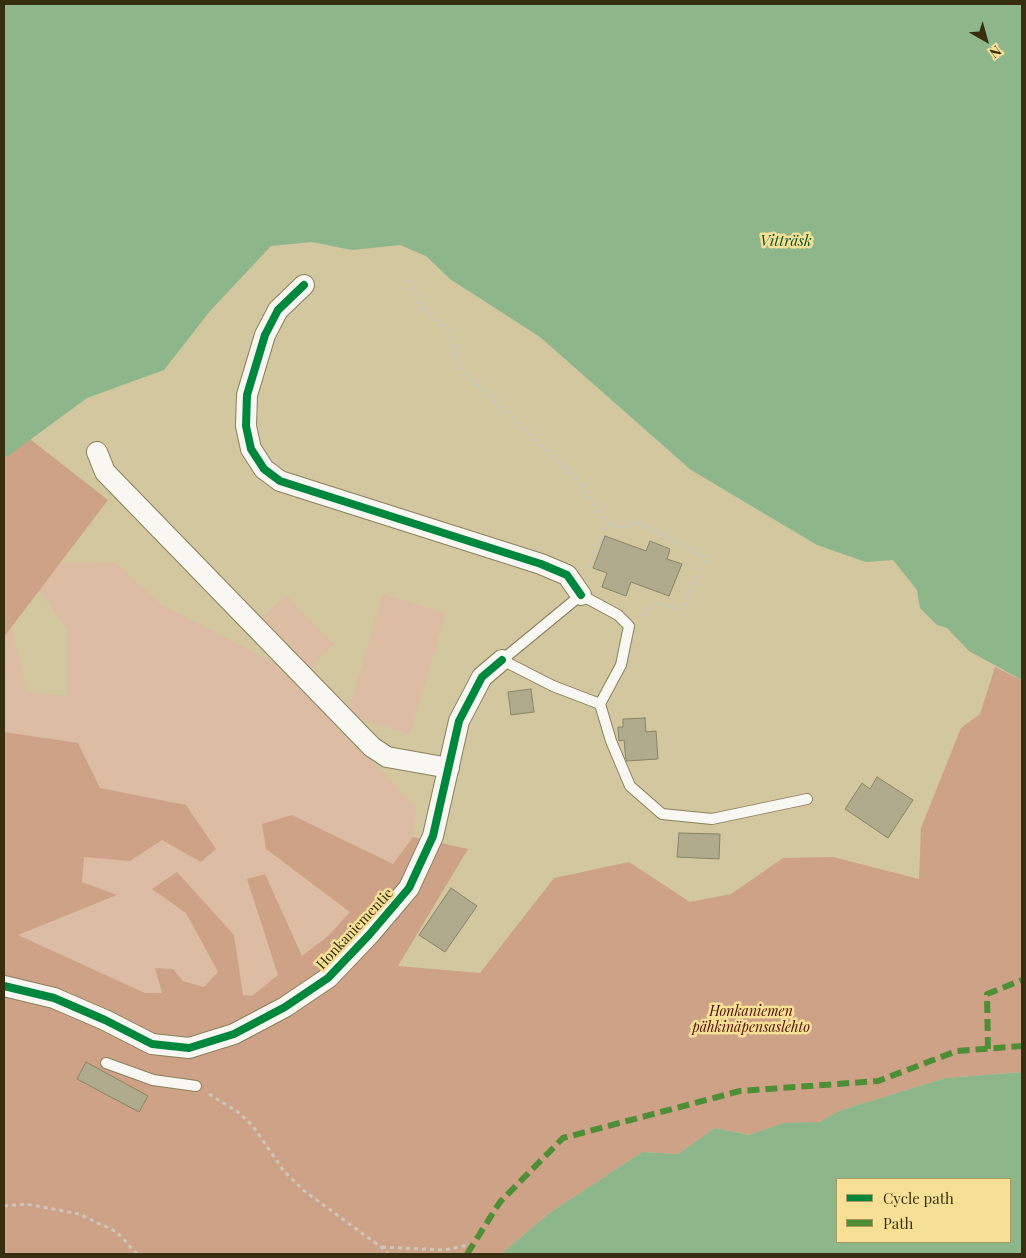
<!DOCTYPE html>
<html>
<head>
<meta charset="utf-8">
<style>
  body { margin:0 }
  #map { position:relative; width:1026px; height:1258px; overflow:hidden; background:#d3c79f; font-family:"Playfair Display",serif }
  canvas { display:block }
  .frame { position:absolute; inset:0; border:5px solid #372e0f; pointer-events:none }
  .legend { position:absolute; left:836px; top:1178px; width:175px; height:65px; box-sizing:border-box; background:#f6e095; border:1px solid #aa995f; margin:0; padding:6px 9px; list-style:none; font-size:15px; color:#372e0f }
  .legend li { display:flex; align-items:center; gap:10px; height:25px }
  .legend b { width:25px; border:1px solid #aa995f }
  .north { position:absolute; left:961px; top:15px; width:50px; height:50px; -webkit-text-stroke:4px #f6e095; paint-order:stroke; rotate:142deg; font-size:14px; font-weight:700; line-height:20px; text-align:center; color:#372e0f }
  .north::after { content:''; display:block; margin:auto; width:18px; height:22px; background:#372e0f; clip-path:polygon(50% 0,100% 100%,50% 72%,0 100%) }
</style>
</head>
<body>
<div id="map">
<canvas width="1026" height="1258"></canvas>
<div class="frame"></div>
<ul class="legend">
<li><b style="height:6px;background:#00873e"></b>Cycle path</li>
<li><b style="height:6px;background:#4e8f36"></b>Path</li>
</ul>
<div class="north">N</div>
</div>
<script>
const ctx = document.querySelector('canvas').getContext('2d');
ctx.lineJoin = 'round';
function paint(path, color) {
  ctx.fillStyle = color;
  ctx.fill(path, 'evenodd');
}
function toPath(rows) {
  const path = new Path2D();
  for (const r of rows) {
    path.moveTo(r[0], r[1]);
    for (let i = 2; i < r.length; i += 2) path.lineTo(r[i], r[i + 1]);
  }
  return path;
}
function stroke(path, color, width, dash) {
  ctx.strokeStyle = color;
  ctx.lineWidth = width;
  ctx.lineCap = dash ? 'butt' : 'round';
  ctx.setLineDash(dash || []);
  ctx.stroke(path);
}
function drawText(font, color, halo, rows, align = 'center') {
  ctx.font = font + ' "Playfair Display",serif';
  ctx.lineWidth = 5;
  ctx.setLineDash([]);
  ctx.textBaseline = 'middle';
  ctx.strokeStyle = halo;
  ctx.fillStyle = color;
  for (const [text, x, y, turn = 0] of rows) {
    ctx.save();
    ctx.translate(x, y);
    ctx.rotate((+turn || 0) * Math.PI / 180);
    ctx.textAlign = isNaN(turn) ? turn : align;
    if (halo) ctx.strokeText(text, 0, 0);
    ctx.fillText(text, 0, 0);
    ctx.restore();
  }
}
paint(toPath([
  [115,562,162,605,284,668,416,807,413,837,393,864,292,815,266,850,350,912,328,936,302,957,265,874,278,975,252,996,243,996,234,935,153,889,186,913,218,972,204,987,183,981,155,968,162,994,145,993,18,935,116,896,81,882,84,857,130,861,162,840,201,861,186,805,100,788,78,743,4,732,4,637,11,628,28,692,67,696,67,629,39,591,60,563],
  [383,594,446,613,410,734,347,715],
  [286,595,334,644,310,668,261,619]
]), '#ddbca4');
paint(toPath([
  [30,439,108,500,4,637,4,459],
  [995,667,1022,680,1022,1072,946,1078,841,1110,819,1122,784,1123,749,1135,715,1128,678,1154,642,1152,548,1214,501,1254,4,1254,4,732,78,743,100,788,186,805,216,849,201,862,162,840,130,861,84,857,82,882,117,895,18,935,145,993,162,993,155,968,173,969,183,981,204,987,218,972,186,913,152,889,177,872,234,935,243,995,252,996,278,975,247,879,265,874,302,956,328,936,350,912,266,849,262,824,292,815,393,864,413,837,468,849,398,966,480,973,554,878,629,862,690,902,731,894,783,858,833,857,919,879,921,828,961,728,980,714]
]), '#cea287');
paint(toPath([
  [4,4,1022,4,1022,680,969,651,947,628,937,625,920,608,917,590,893,560,866,562,817,545,691,470,540,337,450,279,426,256,400,245,352,250,312,242,271,246,210,311,164,370,87,398,4,459],
  [1022,1072,1022,1254,501,1254,548,1214,642,1152,678,1154,715,1128,749,1135,784,1123,819,1122,841,1110,946,1078],
  [837,1179,1010,1179,1010,1242,837,1242]
]), '#8eb68b');
const building = toPath([
  [605,536,646,551,650,541,670,549,667,559,682,564,669,596,631,582,626,596,602,587,607,573,593,568,605,536],
  [531,689,534,712,511,715,508,692,531,689],
  [645,718,646,732,656,731,658,759,626,761,624,740,619,741,618,727,623,727,623,719,645,718],
  [877,777,913,800,888,838,845,809,862,783,870,789,877,777],
  [679,833,720,834,719,859,677,857,679,833],
  [451,888,477,906,445,952,419,935,451,888],
  [86,1062,148,1096,139,1112,77,1079,86,1062]
]);
paint(building, '#afab8c');
stroke(building, '#898464', 1);
const lane = toPath([
  [600,704,621,665,629,626,618,615,581,595,502,660,553,686,600,704,611,741,630,786,662,814,712,819,807,799],
  [106,1063,153,1080,196,1086]
]);
const street = toPath([
  [304,285,278,310,265,335,247,395,246,426,251,449,264,469,280,481,541,564,567,575,581,595],
  [97,452,105,472,372,747,387,757,449,768],
  [4,986,54,998,105,1020,152,1044,189,1048,234,1034,285,1007,328,978,369,935,409,888,433,836,459,721,482,677,502,660]
]);
stroke(lane, '#89805c', 12);
stroke(street, '#89805c', 22);
stroke(toPath([
  [407,280,422,307,449,331,459,367,575,477,608,524],
  [588,568,608,524,621,528,637,522,707,558,681,610,657,603,640,617],
  [209,1094,238,1112,253,1126,283,1170,303,1190,381,1247,388,1254],
  [4,1206,26,1204,79,1214,117,1232,137,1254],
  [382,1247,445,1250,472,1244]
]), '#cbc7bb', 3, [4, 4]);
stroke(lane, '#f8f7f1', 10);
stroke(street, '#f8f7f1', 20);
stroke(toPath([
  [988,1049,987,994,1022,980],
  [467,1254,500,1202,563,1138,740,1091,878,1081,957,1051,1022,1046]
]), '#4e8f36', 6, [12, 6]);
stroke(toPath([
  [304,285,278,310,265,335,247,395,246,426,251,449,264,469,280,481,541,564,567,575,581,595],
  [4,986,54,998,105,1020,152,1044,189,1048,234,1034,285,1007,328,978,369,935,409,888,433,836,459,721,482,677,502,660]
]), '#00873e', 8);
drawText('14px', '#372e0f', '#f6e095', [
  ["Honkaniementie",355,929,-47]
]);
drawText('italic 14px', '#4f0e04', '#f6e095', [
  ["Honkaniemen",751,1012],
  ["pähkinäpensaslehto",751,1028]
]);
drawText('italic 15px', '#08542b', '#f6e095', [
  ["Vitträsk",786,241]
]);
</script>
</body>
</html>
